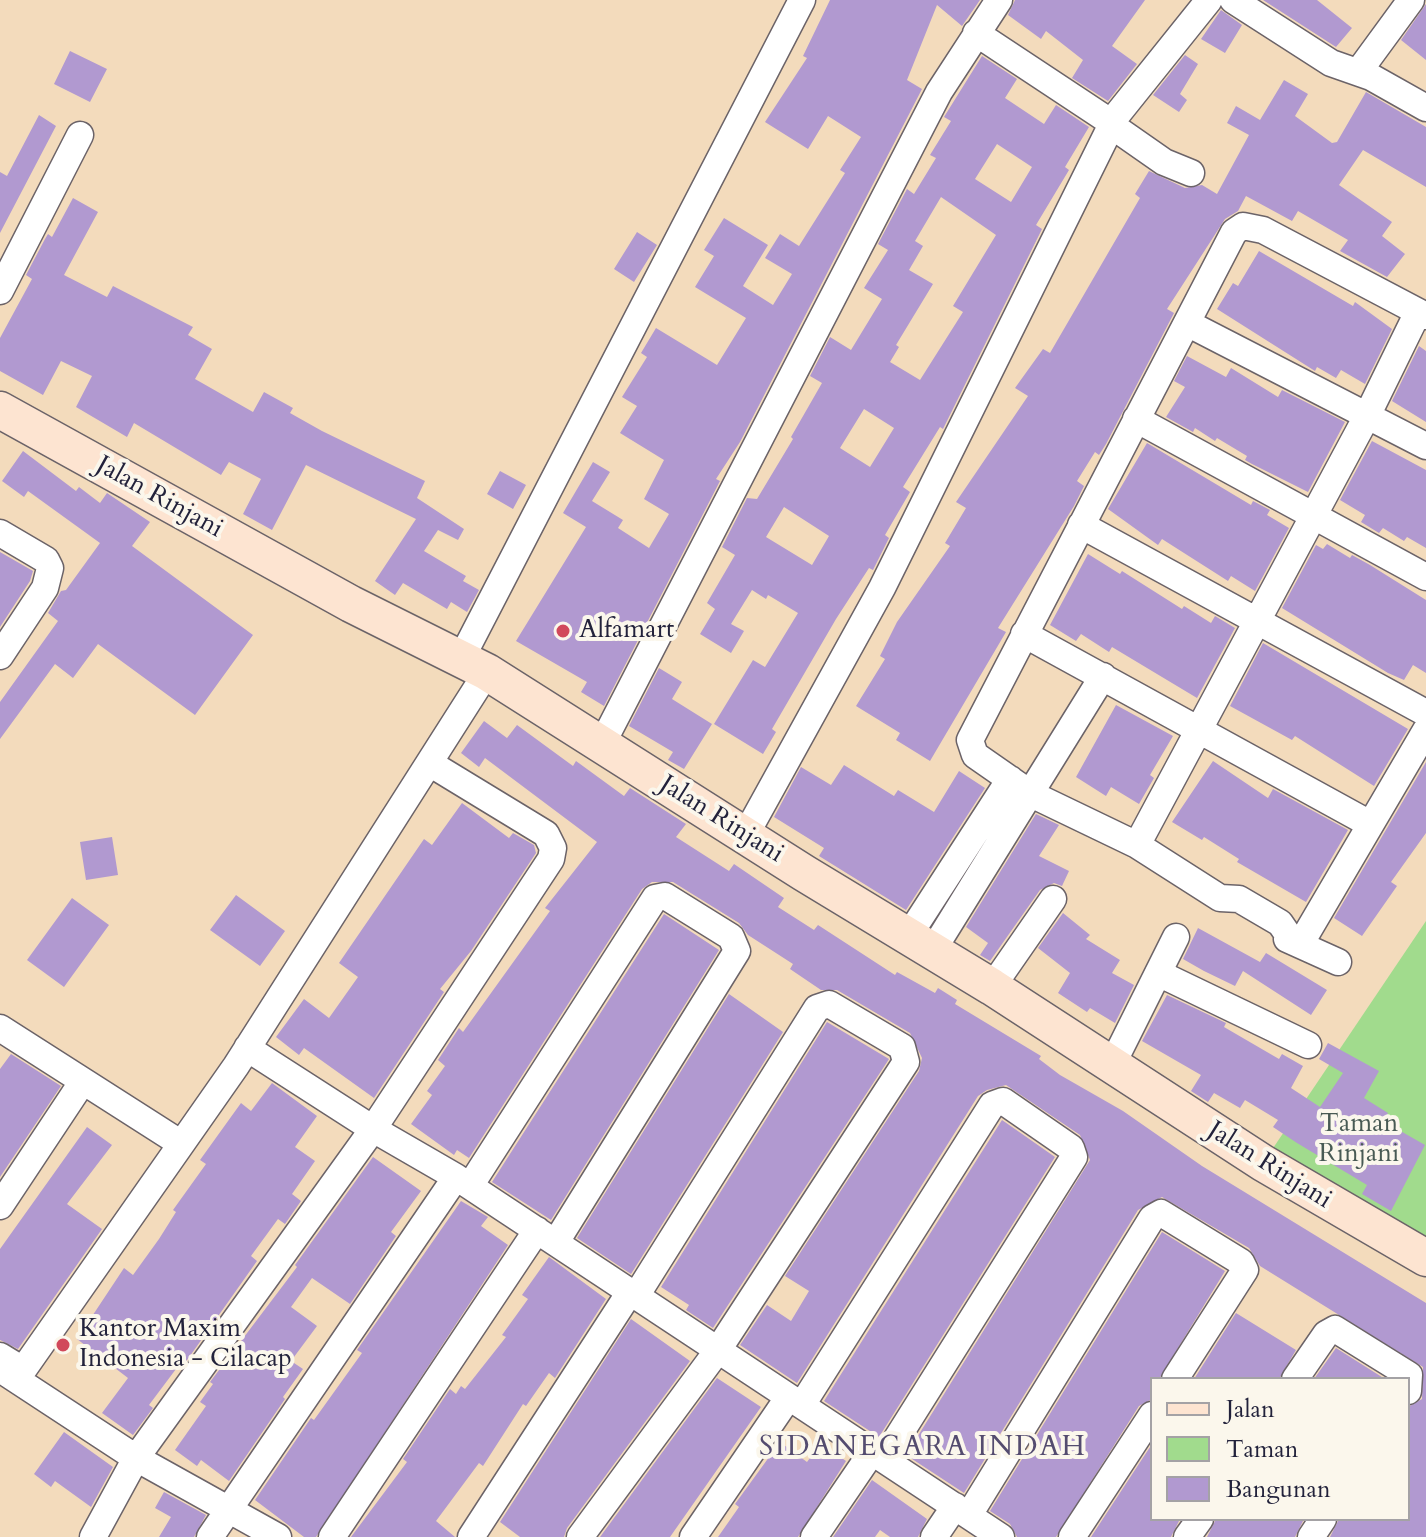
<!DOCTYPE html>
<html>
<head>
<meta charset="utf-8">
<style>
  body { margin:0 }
  #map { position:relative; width:1426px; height:1537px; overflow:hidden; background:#f3dbbc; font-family:Cardo,serif }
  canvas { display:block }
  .legend { position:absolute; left:1150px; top:1377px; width:260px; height:144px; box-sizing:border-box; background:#fbf7ec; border:2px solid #a4a2a5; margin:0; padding:10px 14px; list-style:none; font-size:24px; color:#22223b }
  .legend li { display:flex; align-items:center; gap:16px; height:40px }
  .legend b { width:40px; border:2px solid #a4a2a5 }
</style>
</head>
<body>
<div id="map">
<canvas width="1426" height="1537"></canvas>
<ul class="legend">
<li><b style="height:10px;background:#fde4d1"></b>Jalan</li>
<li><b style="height:22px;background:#a1db8d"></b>Taman</li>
<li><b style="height:22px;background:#b199d0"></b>Bangunan</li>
</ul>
</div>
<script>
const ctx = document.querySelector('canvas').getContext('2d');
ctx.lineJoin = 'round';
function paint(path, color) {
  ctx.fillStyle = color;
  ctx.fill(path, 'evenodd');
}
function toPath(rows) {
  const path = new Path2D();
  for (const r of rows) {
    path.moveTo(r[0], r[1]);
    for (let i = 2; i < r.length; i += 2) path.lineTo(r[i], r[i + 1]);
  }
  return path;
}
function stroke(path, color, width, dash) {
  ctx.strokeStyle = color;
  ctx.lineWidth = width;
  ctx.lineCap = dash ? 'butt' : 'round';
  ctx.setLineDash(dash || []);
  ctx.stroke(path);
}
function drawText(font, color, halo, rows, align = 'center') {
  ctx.font = font + ' Cardo,serif';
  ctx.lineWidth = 8;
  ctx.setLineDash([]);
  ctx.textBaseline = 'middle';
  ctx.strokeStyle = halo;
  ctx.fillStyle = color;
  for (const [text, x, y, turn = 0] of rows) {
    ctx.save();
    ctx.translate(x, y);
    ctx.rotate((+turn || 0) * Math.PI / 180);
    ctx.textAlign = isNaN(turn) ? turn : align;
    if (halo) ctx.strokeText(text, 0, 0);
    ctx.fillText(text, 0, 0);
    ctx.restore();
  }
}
paint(toPath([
  [1426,921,1426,1253,1263,1163]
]), '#a1db8d');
paint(toPath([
  [830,0,980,0,962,26,937,5,907,80,922,89,740,442,716,479,720,481,604,706,581,692,587,682,516,641,586,527,563,513,593,462,610,472,592,501,623,520,618,528,649,548,669,514,644,499,664,460,620,433,637,406,622,397,647,357,641,353,656,328,717,365,746,318,695,287,714,256,704,250,724,218,768,245,743,286,773,305,792,274,765,258,780,234,799,246,845,173,840,170,861,137,828,116,808,149,765,122,807,58,803,56],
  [1015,0,1145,0,1112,46,1137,64,1108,101,1072,78,1083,60,1046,31,1041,39,1008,15],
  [1263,0,1317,0,1352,28,1336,47],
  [1426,4,1426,60,1401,40],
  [1221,10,1242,25,1225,53,1201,39],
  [70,51,107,69,90,102,54,84],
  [1185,55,1198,64,1180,94,1187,100,1179,112,1153,95],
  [982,56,1017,79,1005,98,1044,124,1056,105,1089,127,1065,167,1069,170,1036,225,1042,229,943,429,940,427,903,487,910,492,885,535,889,538,873,570,869,568,836,619,772,729,776,732,763,754,714,724,753,660,765,667,798,613,768,595,766,599,752,590,731,624,744,631,731,653,700,634,715,609,707,603,735,555,722,547,747,498,757,499,793,439,791,437,822,383,810,376,830,337,851,350,882,299,864,288,888,250,878,244,907,189,914,194,936,158,930,155,951,121,944,117],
  [997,144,1032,167,1011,202,975,179],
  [941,197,996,235,953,306,963,312,920,380,890,362,899,347,896,345,933,284,909,270,923,246,915,241],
  [864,409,894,428,870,467,840,448],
  [784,507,829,536,812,565,766,537],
  [1284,80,1308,94,1295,116,1332,143,1337,142,1366,92,1426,127,1426,187,1363,150,1339,185,1392,222,1382,236,1405,254,1387,277,1340,251,1348,240,1298,211,1292,221,1246,196,1238,211,1225,219,1167,309,1174,313,1106,444,1099,455,1095,452,1077,481,1084,486,1074,506,998,628,1006,632,930,761,896,740,900,733,856,706,885,659,880,656,897,622,950,546,945,543,966,508,956,502,1028,396,1015,388,1043,349,1050,353,1140,198,1135,194,1149,171,1185,188,1202,185,1217,194,1249,135,1227,123,1236,106,1260,120],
  [39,115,56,126,0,233,0,172,7,176],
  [73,198,98,212,64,275,107,297,113,286,193,327,188,335,212,349,195,379,253,412,264,392,293,408,290,413,322,431,425,481,417,498,464,529,458,540,438,530,424,551,466,576,463,581,479,590,467,612,451,602,447,609,403,583,395,595,375,581,416,519,306,465,272,530,243,514,261,479,229,462,221,475,134,423,127,437,76,407,92,376,61,361,43,395,0,371,0,338,32,279,26,275,45,239,48,234,52,237],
  [637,232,657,245,634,282,614,269],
  [1259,251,1353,306,1355,302,1392,329,1365,384,1341,370,1336,378,1317,367,1315,371,1217,309,1233,283,1238,286],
  [1419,346,1426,351,1426,422,1392,401],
  [1187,356,1226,377,1231,368,1278,397,1282,390,1345,422,1308,492,1252,464,1245,460,1247,456,1217,438,1215,441,1195,428,1193,432,1166,417,1185,387,1174,381],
  [1372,441,1426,470,1426,548,1407,537,1404,541,1383,528,1379,533,1361,522,1365,515,1340,500],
  [1147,443,1251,505,1253,501,1270,510,1267,515,1289,528,1255,591,1231,576,1228,581,1162,539,1158,545,1108,509],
  [23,451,76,491,79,487,100,503,107,493,150,522,132,546,253,635,195,715,98,644,73,678,55,664,0,739,0,702,58,621,48,613,61,591,66,590,100,543,28,491,24,497,2,481],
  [500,471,526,485,513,509,487,494],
  [1327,544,1350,558,1352,555,1370,565,1426,600,1426,673,1413,665,1404,680,1388,673,1282,608,1316,545,1323,549],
  [0,552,33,571,30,581,0,627],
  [1088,554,1120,574,1122,571,1182,609,1184,606,1211,623,1215,616,1235,628,1197,698,1112,647,1109,652,1081,634,1076,641,1050,625],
  [1263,643,1408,729,1374,786,1295,736,1292,740,1230,706],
  [659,668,682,682,672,699,712,724,684,769,668,760,673,752,629,726],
  [1116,705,1173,736,1150,775,1154,778,1139,804,1111,787,1106,796,1076,777],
  [484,721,507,738,517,725,573,766,576,761,624,796,630,788,686,824,676,837,729,871,734,864,784,898,778,907,814,930,818,925,895,975,897,972,935,993,938,988,957,1000,955,1004,1041,1056,1039,1059,1060,1075,1123,1111,1202,1166,1426,1303,1426,1537,1330,1537,1339,1519,1408,1519,1408,1407,1422,1399,1423,1367,1260,1266,1249,1248,1162,1197,1138,1210,964,1493,906,1455,1090,1160,1080,1135,1006,1085,987,1090,978,1096,797,1383,740,1345,767,1305,791,1321,809,1291,785,1276,919,1071,922,1058,910,1033,837,990,821,990,790,969,793,964,748,935,739,923,673,882,652,882,642,889,469,1158,457,1150,454,1155,411,1124,432,1095,427,1091,445,1066,438,1060,459,1028,463,1032,550,911,545,908,597,842,485,758,479,767,461,753],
  [1213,761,1268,798,1273,789,1348,830,1306,902,1237,862,1239,859,1204,837,1202,840,1172,822],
  [1426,762,1426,833,1391,882,1397,886,1362,936,1334,918],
  [844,765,894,796,898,790,934,812,959,771,985,788,906,910,819,856,824,848,774,817,801,767,831,785],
  [462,803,509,838,513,833,534,845,536,853,471,951,440,989,444,992,374,1098,304,1048,299,1055,276,1037,304,999,329,1018,358,977,339,963,424,839,432,845],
  [1036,814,1059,825,1039,856,1069,871,1062,886,1054,883,1040,890,990,961,980,955,988,943,966,927],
  [112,837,118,875,86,880,80,842],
  [236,895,285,931,260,966,210,930],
  [72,898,109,925,64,987,27,960],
  [1063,913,1090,935,1086,939,1120,960,1112,973,1134,985,1115,1023,1090,1008,1087,1012,1058,993,1070,973,1038,948],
  [664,914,719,950,551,1220,492,1182],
  [1198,928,1260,962,1266,953,1327,990,1311,1015,1243,971,1235,986,1204,971,1183,959],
  [729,994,783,1032,631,1274,577,1238],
  [1167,995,1226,1023,1224,1027,1279,1059,1282,1054,1303,1066,1291,1088,1320,1107,1343,1073,1319,1059,1328,1043,1379,1071,1364,1098,1388,1113,1383,1121,1425,1145,1391,1211,1362,1194,1367,1185,1297,1143,1273,1127,1278,1120,1245,1100,1240,1108,1214,1093,1208,1102,1191,1091,1201,1075,1142,1041],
  [827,1022,889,1059,713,1328,686,1310,689,1305,661,1287],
  [11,1054,61,1086,0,1177,0,1069],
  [272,1083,317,1116,295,1147,315,1161,292,1194,301,1201,285,1224,278,1219,251,1256,257,1261,185,1363,182,1361,149,1405,153,1408,133,1435,102,1413,128,1378,77,1339,124,1268,133,1275,159,1239,176,1212,173,1210,206,1164,200,1160,241,1103,251,1111],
  [1002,1120,1055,1157,879,1437,824,1401],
  [87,1127,112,1145,67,1204,102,1229,18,1349,0,1340,0,1249],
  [373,1157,421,1191,391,1232,396,1236,350,1304,312,1278,291,1307,317,1326,291,1361,303,1369,283,1397,285,1399,229,1481,201,1460,197,1466,175,1450,206,1406,200,1402,213,1384,210,1382,297,1267,295,1265],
  [461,1201,488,1217,481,1226,508,1245,316,1537,304,1537,255,1500,311,1418,314,1420,362,1353,357,1350],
  [1162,1232,1225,1271,1159,1379,1152,1379,1152,1399,1139,1406,1056,1537,1017,1537,1010,1524,990,1511],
  [549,1257,606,1299,555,1378,549,1373,526,1406,523,1404,483,1466,479,1463,436,1521,455,1537,351,1537,407,1462,403,1459,450,1389,456,1394,461,1386,465,1389,506,1337,502,1335,528,1299,522,1295],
  [1236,1313,1296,1350,1279,1379,1194,1379],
  [631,1319,690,1361,567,1528,564,1537,520,1537,500,1522],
  [1336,1348,1385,1379,1314,1379],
  [717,1378,761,1407,670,1537,600,1537],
  [64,1432,113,1467,91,1507,55,1481,51,1487,34,1474],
  [780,1442,807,1462,815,1451,832,1459,836,1454,846,1461,798,1537,718,1537,739,1507,735,1504],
  [1152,1444,1152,1519,1180,1519,1171,1537,1091,1537],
  [872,1480,927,1519,918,1537,890,1537,880,1530,875,1537,833,1537],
  [164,1492,206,1515,194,1537,159,1537,171,1517,155,1508],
  [1216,1519,1304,1519,1295,1537,1207,1537]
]), '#b199d0');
const street = toPath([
  [1233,0,1331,63,1371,77,1426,108],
  [976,33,1112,123],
  [1359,71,1411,0],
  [1111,125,1164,162,1191,173],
  [0,291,80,135],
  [1187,323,1426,446],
  [1136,419,1426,577],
  [1081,525,1426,713],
  [0,533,46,560,50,568,45,588,0,656],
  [1024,634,1370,824],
  [461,659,802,0],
  [602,744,939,92,999,0],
  [745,836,882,588,1116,116,1209,0],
  [1137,845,1367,416,1418,312],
  [909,935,1010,779],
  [1287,939,1338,962],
  [1291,939,1280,923,1239,899,1220,898,1137,845,1031,794,975,755,970,740,1234,232,1243,226,1263,230,1426,316],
  [1301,943,1426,730],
  [933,950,1103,676],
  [1158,973,1308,1045],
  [992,987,1053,899],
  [0,1028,180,1143],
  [247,1048,373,1129,456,1177,1001,1537],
  [1111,1067,1176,937],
  [470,1186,655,898,665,896,731,937,737,951,556,1242],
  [0,1206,83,1081],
  [0,1356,23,1370,236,1066,487,672],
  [0,1369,136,1458,373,1129,551,859,553,848,546,834,431,764],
  [1295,1379,1326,1334,1335,1329,1409,1375,1408,1391],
  [802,1405,992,1105,1003,1101,1071,1148,1074,1157,884,1459],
  [969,1515,1152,1218,1161,1213,1241,1262,1245,1270,1175,1379],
  [93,1537,136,1458,278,1537],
  [210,1537,456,1177],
  [332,1537,537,1230],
  [471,1537,630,1292],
  [580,1537,718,1350,906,1062,902,1047,829,1004,817,1008,636,1296],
  [693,1537,788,1398],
  [814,1537,872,1452],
  [934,1537,955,1506],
  [1072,1537,1152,1415],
  [1187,1537,1200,1519],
  [1311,1537,1323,1519]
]);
const secondary = toPath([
  [0,410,351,604,487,672,804,873,992,987,1263,1163,1426,1258]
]);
stroke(street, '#6b6368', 29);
stroke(secondary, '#6b6368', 39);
stroke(street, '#fff', 26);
stroke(secondary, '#fde4d1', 36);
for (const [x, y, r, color] of [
  [563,631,8,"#d1495b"],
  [63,1345,8,"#d1495b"]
]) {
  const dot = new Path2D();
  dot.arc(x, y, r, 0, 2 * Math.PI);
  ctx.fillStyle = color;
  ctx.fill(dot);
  stroke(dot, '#fbf7ec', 3);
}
drawText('26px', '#22223b', '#fbf7ec', [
  ["Jalan Rinjani",159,498,29],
  ["Jalan Rinjani",721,820,32],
  ["Jalan Rinjani",1269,1166,32]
]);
drawText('26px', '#22223b', '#fbf7ec', [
  ["Alfamart",579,631],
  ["Kantor Maxim",79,1330],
  ["Indonesia - Cilacap",79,1360]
], 'left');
drawText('26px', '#485a54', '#fbf7ec', [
  ["Taman",1359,1125],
  ["Rinjani",1359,1155]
]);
ctx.letterSpacing = '2px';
drawText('28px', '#544c6f', '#fbf7ec', [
  ["SIDANEGARA INDAH",923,1449]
]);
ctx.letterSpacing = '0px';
</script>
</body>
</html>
